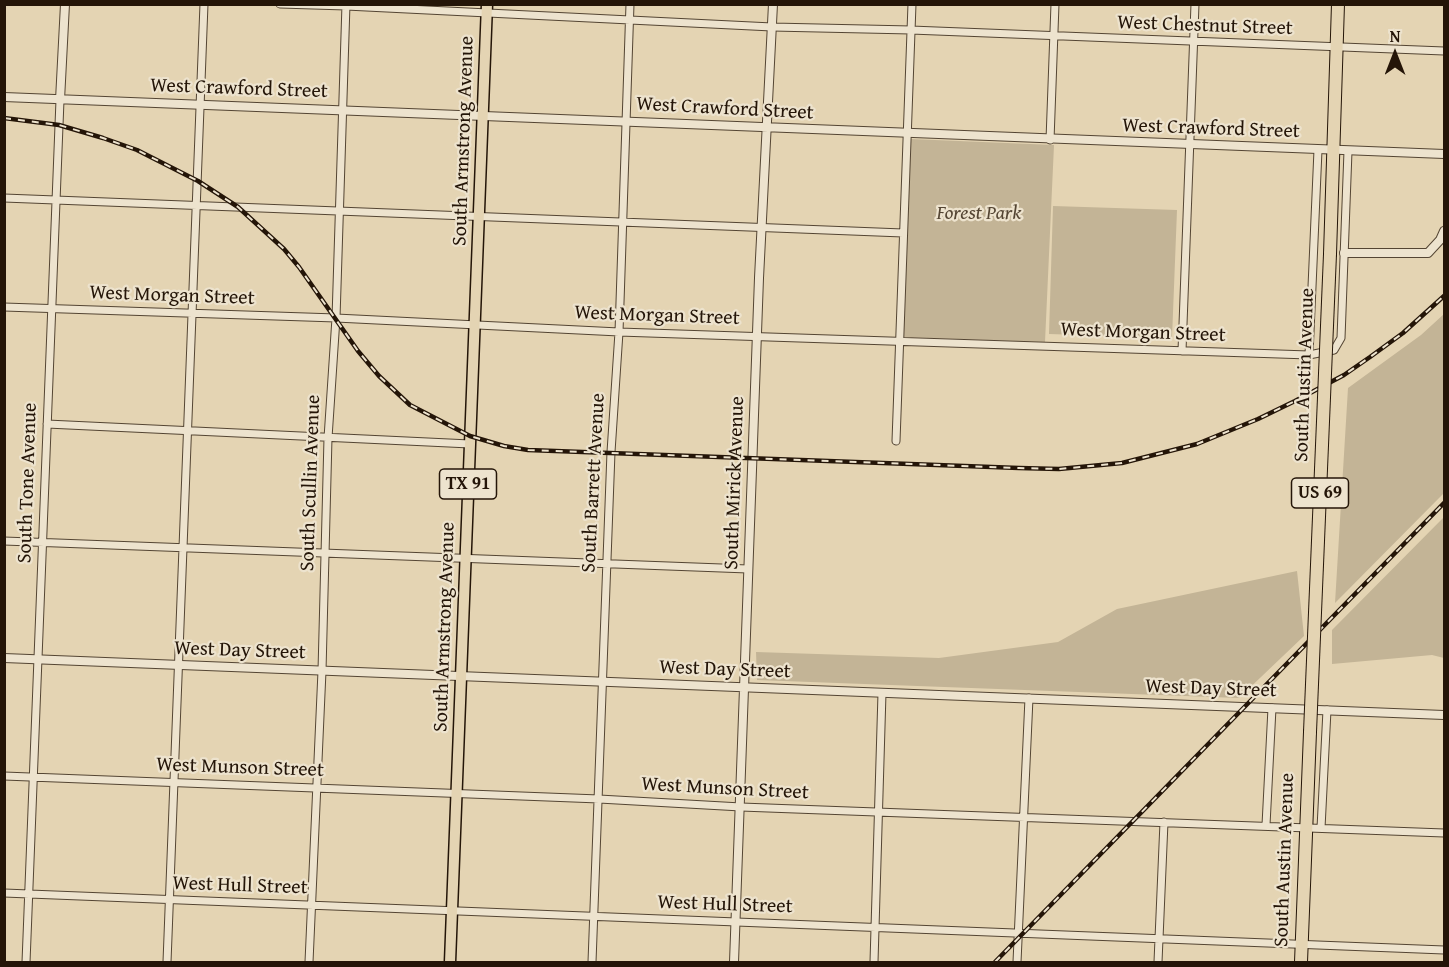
<!DOCTYPE html>
<html>
<head>
<meta charset="utf-8">
<style>
  body { margin:0 }
  #map { position:relative; width:1449px; height:967px; overflow:hidden; background:#e4d4b3; font-family:"Gentium Book Plus",serif }
  canvas { display:block }
  .frame { position:absolute; inset:0; border:6px solid #241508; pointer-events:none }
  .north { position:absolute; left:1365px; top:24px; width:60px; height:60px; -webkit-text-stroke:4px #ede3ce; paint-order:stroke; rotate:0deg; font-size:16px; font-weight:700; line-height:24px; text-align:center; color:#241508 }
  .north::after { content:''; display:block; margin:auto; width:21px; height:27px; background:#241508; clip-path:polygon(50% 0,100% 100%,50% 72%,0 100%) }
</style>
</head>
<body>
<div id="map">
<canvas width="1449" height="967"></canvas>
<div class="frame"></div>
<div class="north">N</div>
</div>
<script>
const ctx = document.querySelector('canvas').getContext('2d');
ctx.lineJoin = 'round';
function paint(path, color) {
  ctx.fillStyle = color;
  ctx.fill(path, 'evenodd');
}
function toPath(rows) {
  const path = new Path2D();
  for (const r of rows) {
    path.moveTo(r[0], r[1]);
    for (let i = 2; i < r.length; i += 2) path.lineTo(r[i], r[i + 1]);
  }
  return path;
}
function stroke(path, color, width, dash) {
  ctx.strokeStyle = color;
  ctx.lineWidth = width;
  ctx.lineCap = dash ? 'butt' : 'round';
  ctx.setLineDash(dash || []);
  ctx.stroke(path);
}
function drawText(font, color, halo, rows, align = 'center') {
  ctx.font = font + ' "Gentium Book Plus",serif';
  ctx.lineWidth = 4.5;
  ctx.setLineDash([]);
  ctx.textBaseline = 'middle';
  ctx.strokeStyle = halo;
  ctx.fillStyle = color;
  for (const [text, x, y, turn = 0] of rows) {
    ctx.save();
    ctx.translate(x, y);
    ctx.rotate((+turn || 0) * Math.PI / 180);
    ctx.textAlign = isNaN(turn) ? turn : align;
    if (halo) ctx.strokeText(text, 0, 0);
    ctx.fillText(text, 0, 0);
    ctx.restore();
  }
}
paint(toPath([
  [911,139,1054,145,1045,342,903,337],
  [1053,206,1177,210,1172,338,1049,334],
  [1444,314,1444,493,1335,603,1348,388,1421,335],
  [1444,517,1444,658,1432,655,1332,664,1332,630],
  [1297,571,1304,636,1239,698,757,680,756,652,939,658,1058,642,1117,609]
]), '#c3b496');
const minor = toPath([
  [280,4,346,6,772,27,911,30,1444,51],
  [1050,140,1055,4],
  [4,198,903,233],
  [4,307,336,318,619,332,1309,355,1334,350,1341,338,1348,151],
  [1182,351,1195,4],
  [1309,355,1318,150],
  [47,424,470,444],
  [896,441,912,4],
  [4,541,748,569],
  [4,776,599,799,741,807,1444,833],
  [1266,825,1272,708],
  [1321,828,1327,710],
  [4,893,1444,950],
  [26,962,60,100],
  [167,962,204,4],
  [309,962,322,671,328,438,336,318,346,4],
  [592,962,611,452,619,332,630,4],
  [874,962,882,693],
  [1017,962,1029,698],
  [1158,962,1164,822]
]);
const tertiary = toPath([
  [4,97,1444,154],
  [60,100,65,4],
  [1344,253,1428,253,1440,240,1444,231],
  [4,658,1444,715],
  [734,962,759,278,773,4]
]);
const primary = toPath([
  [450,962,487,4]
]);
const trunk = toPath([
  [1330,254,1338,4],
  [1301,962,1310,732]
]);
stroke(minor, '#544533', 9);
stroke(tertiary, '#544533', 10);
stroke(primary, '#241508', 13);
stroke(trunk, '#241508', 14);
stroke(minor, '#ede3ce', 7);
stroke(tertiary, '#ede3ce', 8);
stroke(primary, '#e4d4b3', 10);
stroke(trunk, '#e4d4b3', 12);
const rail = toPath([
  [4,118,59,125,103,138,137,150,198,181,238,207,284,249,299,267,358,351,379,376,410,405,470,436,504,446,528,450,1019,468,1059,469,1122,463,1197,444,1258,419,1295,401,1344,375,1370,357,1403,333,1444,296],
  [995,962,1444,503]
]);
stroke(rail, '#241508', 4.5);
stroke(rail, '#ede3ce', 2, [7]);
const trunkBridge = toPath([
  [1310,732,1330,254]
]);
stroke(trunkBridge, '#241508', 14, []);
stroke(trunkBridge, '#e4d4b3', 12);
for (const [x, y, w] of [
  [468,484,57],
  [1320,493,57]
]) {
  const box = new Path2D();
  box.roundRect(x - w / 2, y - 15, w, 30, 4.5);
  ctx.fillStyle = '#ede3ce';
  ctx.fill(box);
  stroke(box, '#241508', 1.5);
}
drawText('bold 18px', '#241508', null, [
  ["TX 91",468,484],
  ["US 69",1320,493]
]);
drawText('20px', '#241508', '#ede3ce', [
  ["West Chestnut Street",1205,26,2],
  ["West Crawford Street",239,89,2],
  ["West Crawford Street",725,109,3],
  ["West Crawford Street",1211,129,2],
  ["South Armstrong Avenue",464,141,-88],
  ["West Morgan Street",172,296,2],
  ["West Morgan Street",657,316,2],
  ["West Morgan Street",1143,333,2],
  ["South Austin Avenue",1305,375,-88],
  ["South Tone Avenue",28,483,-88],
  ["South Scullin Avenue",311,483,-88],
  ["South Barrett Avenue",594,483,-87],
  ["South Mirick Avenue",735,483,-88],
  ["South Armstrong Avenue",445,627,-88],
  ["West Day Street",240,651,2],
  ["West Day Street",725,670,2],
  ["West Day Street",1211,689,2],
  ["West Munson Street",240,768,2],
  ["West Munson Street",725,789,3],
  ["South Austin Avenue",1285,860,-88],
  ["West Hull Street",240,886,2],
  ["West Hull Street",725,905,2]
]);
drawText('italic 20px', '#544533', '#ede3ce', [
  ["Forest Park",979,214]
]);
</script>
</body>
</html>
